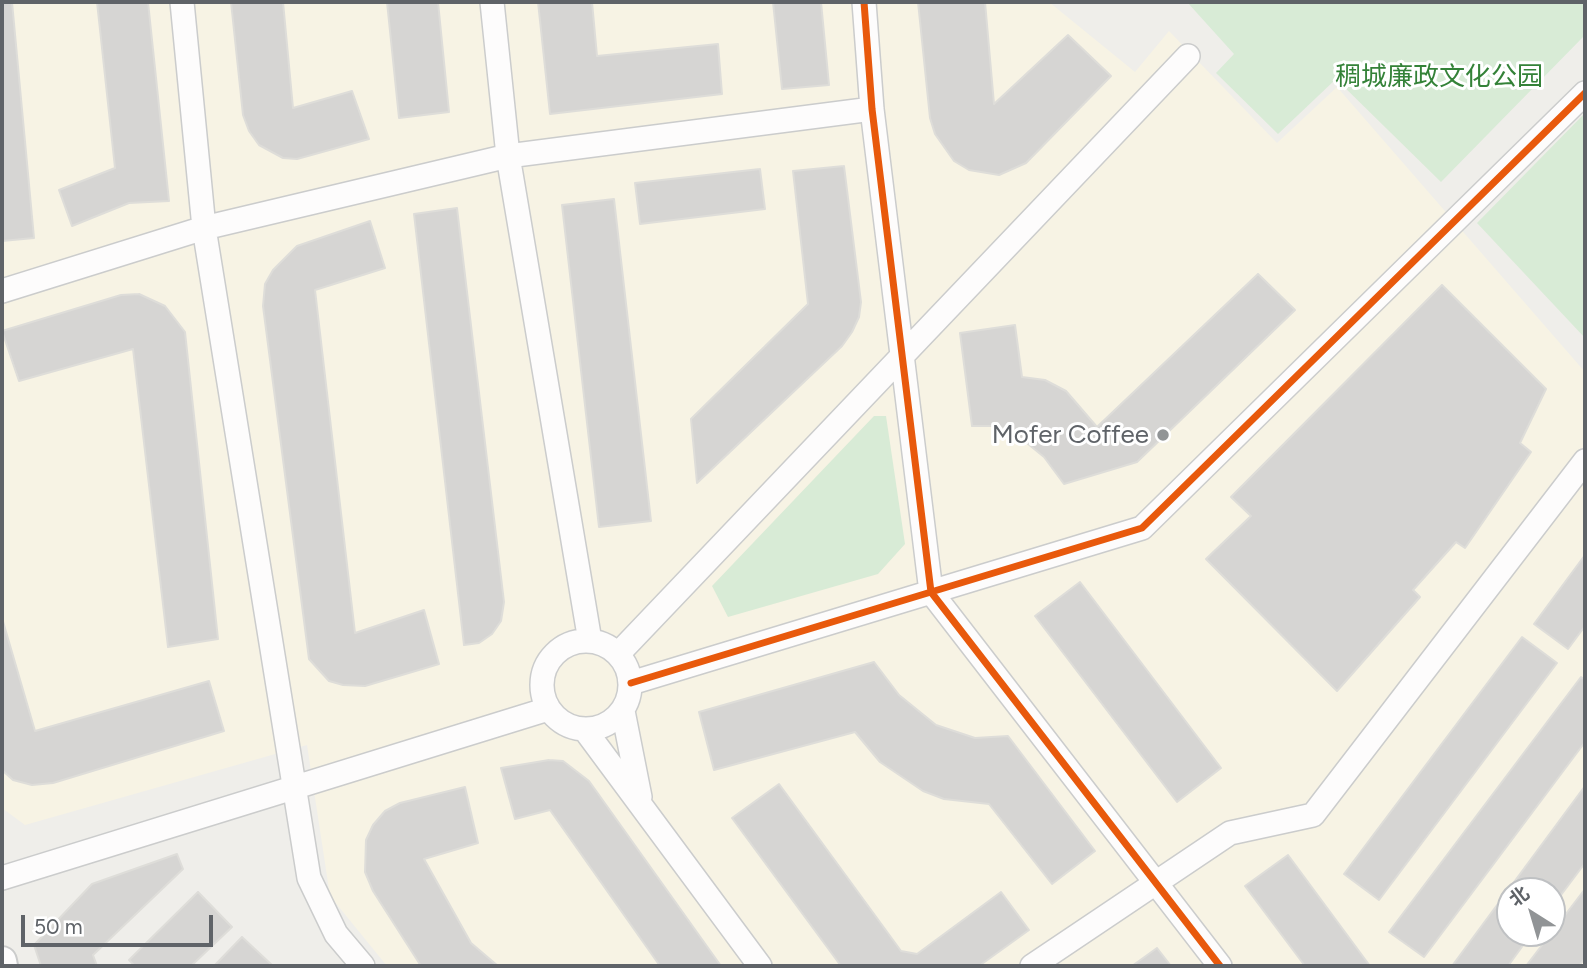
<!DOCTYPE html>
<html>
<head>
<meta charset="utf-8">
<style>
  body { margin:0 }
  #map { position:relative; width:1587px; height:968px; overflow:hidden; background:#efeeea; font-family:Figtree,"Noto Sans SC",sans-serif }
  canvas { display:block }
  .frame { position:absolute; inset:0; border:4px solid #5f6368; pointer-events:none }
  .north { position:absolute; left:1496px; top:877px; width:70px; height:70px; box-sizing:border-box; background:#fff; border:2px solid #bfc1c3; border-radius:50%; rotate:323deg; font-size:19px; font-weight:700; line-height:28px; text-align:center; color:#5f6368 }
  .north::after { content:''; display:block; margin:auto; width:24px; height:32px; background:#919496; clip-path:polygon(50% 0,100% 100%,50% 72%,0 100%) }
  .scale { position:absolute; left:21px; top:915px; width:192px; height:32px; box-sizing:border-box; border:4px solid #5f6368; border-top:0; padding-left:9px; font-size:21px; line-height:24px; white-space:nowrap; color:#5f6368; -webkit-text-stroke:5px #fff; paint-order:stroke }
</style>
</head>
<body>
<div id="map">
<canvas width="1587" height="968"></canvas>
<div class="frame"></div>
<div class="north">北</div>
<div class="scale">50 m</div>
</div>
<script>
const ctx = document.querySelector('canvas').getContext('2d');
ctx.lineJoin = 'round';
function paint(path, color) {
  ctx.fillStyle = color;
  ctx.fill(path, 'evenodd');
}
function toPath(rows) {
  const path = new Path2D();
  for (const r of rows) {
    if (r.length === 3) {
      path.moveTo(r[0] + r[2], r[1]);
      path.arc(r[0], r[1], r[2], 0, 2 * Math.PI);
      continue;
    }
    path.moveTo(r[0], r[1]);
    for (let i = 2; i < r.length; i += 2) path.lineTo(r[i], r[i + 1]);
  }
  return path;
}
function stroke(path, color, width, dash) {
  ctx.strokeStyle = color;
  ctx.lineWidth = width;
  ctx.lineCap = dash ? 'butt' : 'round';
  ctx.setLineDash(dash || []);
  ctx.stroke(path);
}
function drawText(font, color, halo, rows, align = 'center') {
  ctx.font = font + ' Figtree,"Noto Sans SC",sans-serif';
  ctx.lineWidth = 6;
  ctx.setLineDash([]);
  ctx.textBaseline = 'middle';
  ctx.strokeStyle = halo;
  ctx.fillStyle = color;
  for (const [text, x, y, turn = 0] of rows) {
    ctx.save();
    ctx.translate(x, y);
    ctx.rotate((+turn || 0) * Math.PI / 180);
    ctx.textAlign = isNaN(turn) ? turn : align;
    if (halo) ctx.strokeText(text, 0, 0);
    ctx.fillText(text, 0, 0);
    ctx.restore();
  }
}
paint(toPath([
  [2,2,1049,2,1135,72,1169,31,1277,143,1337,87,1585,372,1585,966,387,966,330,896,307,745,25,825,2,808],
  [1510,891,1552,891,1552,933,1510,933]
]), '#f7f3e4');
paint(toPath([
  [1187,2,1585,2,1585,35,1441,182,1336,79,1278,134,1216,73,1234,54],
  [1585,113,1585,338,1477,223],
  [874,416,886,416,905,544,878,574,728,617,712,586]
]), '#d8ebd6');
const building = toPath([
  [2,2,12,2,34,238,2,241,2,2],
  [97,2,148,2,169,201,129,203,72,226,59,190,115,168,97,2],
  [231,2,283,2,293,108,352,91,369,139,297,159,283,158,259,145,249,131,243,115,231,2],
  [387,2,438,2,449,112,399,118,387,2],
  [538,2,592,2,597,56,718,44,722,94,550,114,538,2],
  [773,2,821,2,829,85,782,89,773,2],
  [918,2,985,2,994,104,1068,35,1111,76,1026,163,999,175,969,170,954,161,935,134,930,118,918,2],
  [844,166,861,302,859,317,852,332,842,346,697,483,691,419,808,304,793,171,844,166],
  [760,169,765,209,640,224,635,183,760,169],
  [614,199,651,521,599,527,562,205,614,199],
  [457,208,504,602,501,621,492,634,479,643,464,645,414,214,457,208],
  [370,221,385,268,315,290,355,633,424,610,439,664,365,686,343,685,329,681,309,659,263,306,265,284,273,270,297,246,370,221],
  [1258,274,1295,310,1137,462,1064,484,1044,457,1011,430,993,426,972,426,960,333,1015,325,1022,377,1045,380,1066,391,1097,427,1258,274],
  [1442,285,1546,389,1520,443,1531,452,1465,548,1456,542,1413,590,1420,597,1337,691,1206,559,1251,516,1231,497,1442,285],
  [139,294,165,306,185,332,218,639,168,647,133,349,19,381,2,331,121,295,139,294],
  [1585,555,1585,626,1568,649,1534,624,1585,555],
  [1080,582,1221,768,1177,802,1035,616,1080,582],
  [2,618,35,731,209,681,224,731,53,783,32,785,13,780,2,770,2,618],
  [1522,637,1557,663,1379,900,1344,874,1522,637],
  [874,662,899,695,936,725,975,738,1008,736,1095,851,1052,884,989,804,944,799,923,791,880,762,855,732,714,770,699,712,874,662],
  [1581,677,1585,680,1585,742,1424,957,1389,932,1581,677],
  [549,760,563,761,589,781,721,966,660,966,550,810,515,819,501,768,549,760],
  [779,784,901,951,917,954,1001,892,1029,930,979,966,841,966,732,818,779,784],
  [1585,786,1585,863,1552,907,1552,891,1510,891,1510,933,1532,933,1508,966,1452,966,1585,786],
  [465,787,478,843,424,859,471,943,498,966,421,966,373,891,365,872,366,840,373,825,385,811,400,803,465,787],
  [177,854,183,869,93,955,97,966,41,966,34,945,92,884,177,854],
  [1288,855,1370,966,1305,966,1245,886,1288,855],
  [1585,889,1585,958,1579,966,1526,966,1585,889],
  [198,892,232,927,191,966,135,966,129,960,198,892],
  [242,937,273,966,214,966,242,937],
  [1157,948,1171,966,1132,966,1157,948]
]);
paint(building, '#d6d5d3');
stroke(building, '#deddd9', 2);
const minor = toPath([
  [182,2,204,228,309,878,336,934,363,966],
  [492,2,508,156,590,641],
  [864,2,872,109,931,592,1220,966],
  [2,291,204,228,508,156,872,109],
  [586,685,44],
  [618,654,1188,56],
  [631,683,1142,528,1585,93],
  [623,711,640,797],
  [585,730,760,966],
  [2,878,548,709],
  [1032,966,1230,833,1313,815,1585,461]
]);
const tertiary = toPath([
  [2,961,3,966]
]);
stroke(minor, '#cbcccc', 26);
stroke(tertiary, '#cbcccc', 32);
stroke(minor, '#fdfcfc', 23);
stroke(tertiary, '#fdfcfc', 28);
stroke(toPath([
  [864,2,872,109,931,592,1220,966],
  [631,683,1142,528,1585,93]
]), '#e8590c', 7);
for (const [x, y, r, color] of [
  [1163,435,7,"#919496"]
]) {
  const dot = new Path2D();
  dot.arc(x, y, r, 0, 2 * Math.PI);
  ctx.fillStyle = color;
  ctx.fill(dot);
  stroke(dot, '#fff', 2.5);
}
drawText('26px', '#348238', '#fff', [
  ["稠城廉政文化公园",1439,77]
]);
drawText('26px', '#5f6368', '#fff', [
  ["Mofer Coffee",1149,435]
], 'right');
</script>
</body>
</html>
